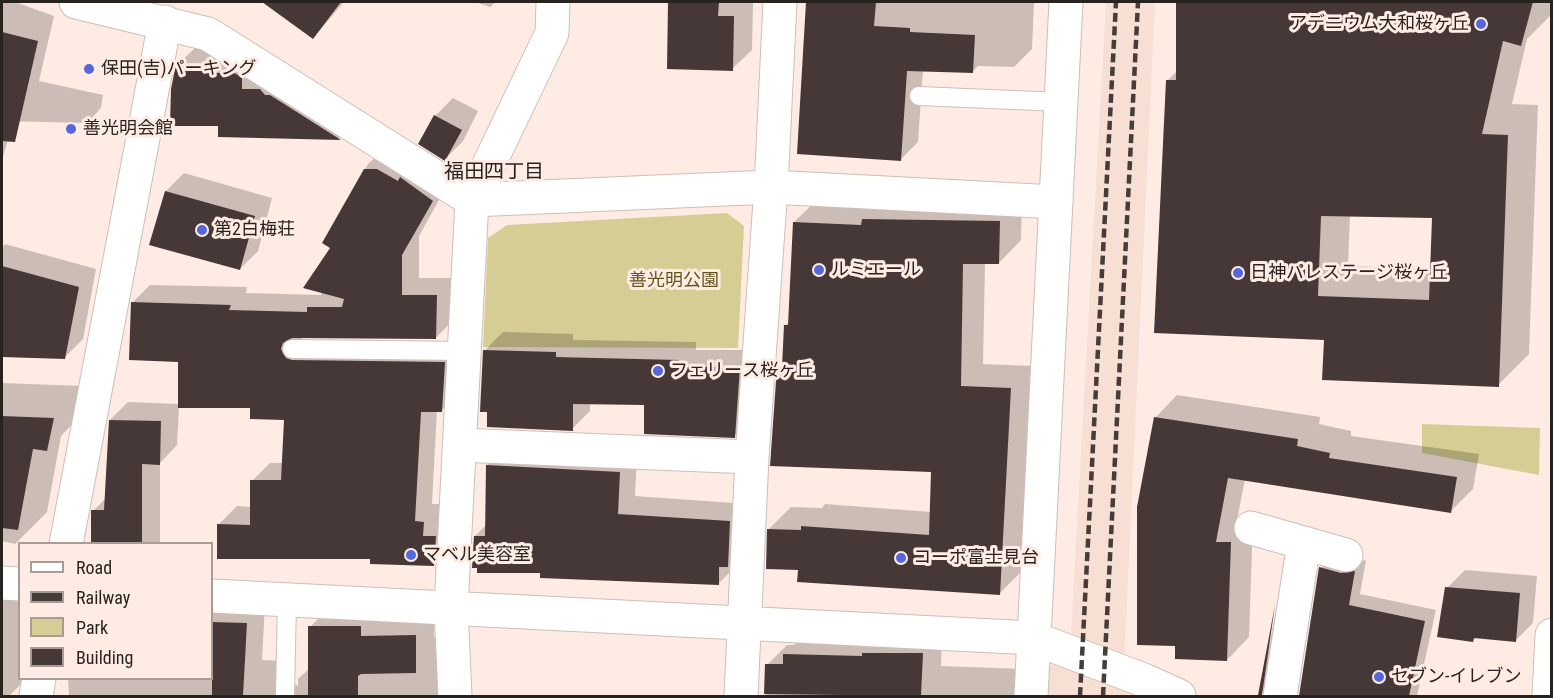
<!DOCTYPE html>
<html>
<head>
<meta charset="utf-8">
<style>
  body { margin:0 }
  #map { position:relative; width:1553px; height:698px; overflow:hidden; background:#feece4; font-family:"Roboto Condensed",sans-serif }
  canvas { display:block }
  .frame { position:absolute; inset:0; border:3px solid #292320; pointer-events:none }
  .legend { position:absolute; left:18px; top:542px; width:195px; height:138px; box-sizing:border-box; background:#feece4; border:2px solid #a99c96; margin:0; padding:8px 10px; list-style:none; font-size:18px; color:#292320 }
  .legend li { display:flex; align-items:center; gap:12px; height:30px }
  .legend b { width:30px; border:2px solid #a99c96 }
</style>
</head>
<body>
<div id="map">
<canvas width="1553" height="698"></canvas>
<div class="frame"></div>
<ul class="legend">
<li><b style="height:8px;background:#fff"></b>Road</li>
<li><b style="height:8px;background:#453d39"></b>Railway</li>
<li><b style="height:16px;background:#d6cd94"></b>Park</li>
<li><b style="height:16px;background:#473838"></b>Building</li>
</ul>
</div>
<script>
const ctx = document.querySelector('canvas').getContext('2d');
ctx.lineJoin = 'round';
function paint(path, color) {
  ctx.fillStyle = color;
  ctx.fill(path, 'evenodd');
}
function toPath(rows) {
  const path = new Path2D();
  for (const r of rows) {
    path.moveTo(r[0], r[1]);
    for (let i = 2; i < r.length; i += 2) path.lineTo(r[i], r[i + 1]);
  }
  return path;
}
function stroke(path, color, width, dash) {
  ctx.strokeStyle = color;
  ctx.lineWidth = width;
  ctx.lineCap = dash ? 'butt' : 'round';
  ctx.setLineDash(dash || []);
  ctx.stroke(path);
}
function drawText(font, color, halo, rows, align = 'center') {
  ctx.font = font + ' "Roboto Condensed","Noto Sans JP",sans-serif';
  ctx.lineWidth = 6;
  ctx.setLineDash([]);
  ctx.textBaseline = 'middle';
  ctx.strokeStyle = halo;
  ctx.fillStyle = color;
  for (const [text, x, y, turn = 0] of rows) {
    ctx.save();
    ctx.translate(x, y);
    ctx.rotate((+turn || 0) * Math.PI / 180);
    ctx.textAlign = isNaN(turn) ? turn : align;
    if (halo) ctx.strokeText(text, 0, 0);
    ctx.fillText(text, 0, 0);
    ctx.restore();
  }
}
paint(toPath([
  [1106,2,1155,2,1124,666,1070,650],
  [1053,663,1129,692,1128,696,1048,696,1049,669]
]), '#f8dfd4');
paint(toPath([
  [727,213,744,226,738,348,483,347,488,238,507,225],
  [1422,424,1540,428,1539,475,1422,453]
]), '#d6cd94');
paint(toPath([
  [2,2,15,2,54,16,39,81,103,95,101,108,87,123,2,121],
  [297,2,344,2,313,38,286,17],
  [475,2,496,2,490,7],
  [669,2,753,2,752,50,732,69,668,68],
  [807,2,1034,2,1032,49,1014,67,978,66,973,71,923,70,918,142,900,160,799,152],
  [1178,2,1552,2,1552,14,1527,39,1512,104,1538,105,1529,354,1498,385,1326,338,1167,81,1177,71],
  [1350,215,1434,216,1432,269,1348,266],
  [196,47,358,121,340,138,219,135,219,125,177,65],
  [453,98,478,111,463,141,445,159,435,116],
  [2,123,12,125,2,161],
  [386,147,449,182,419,236,419,278,454,278,453,320,436,338,301,336,303,341,462,345,460,392,442,410,437,410,432,504,441,504,452,547,434,565,372,558,219,524,237,506,252,507,252,481,270,463,284,463,286,419,252,407,179,407,177,445,160,463,160,544,92,544,93,511,106,498,110,420,128,402,180,404,180,360,132,303,150,285,247,287,246,293,321,295,332,247,324,242,368,164],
  [184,173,272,198,258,251,240,269,166,191],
  [1022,199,1021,240,999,263,985,263,983,364,1033,366,1022,571,999,594,800,568,769,529,791,507,822,508,825,504,931,512,933,470,779,368,784,362,785,326,789,322,794,222,817,200],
  [5,244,96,269,83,339,65,357,2,355,2,248],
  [503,332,573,334,573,340,696,342,696,350,757,350,752,418,734,436,645,404,590,403,590,411,572,429,485,350],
  [2,383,85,386,79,417,61,436,47,512,15,544,2,541],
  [1177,395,1320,417,1319,424,1351,431,1351,436,1479,454,1473,489,1451,511,1245,479,1237,520,1253,520,1249,637,1227,660,1155,418],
  [505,447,637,454,635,496,747,504,737,565,719,583,541,572,475,536,486,525,487,465],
  [1332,556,1354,562,1366,560,1360,594,1436,610,1417,696,1300,696,1321,568],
  [1465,570,1537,576,1533,623,1515,641,1476,637,1473,641,1447,588],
  [2,589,20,592,20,678,23,678,22,683,9,696,2,696],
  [1292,590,1279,675,1260,693,1277,606],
  [212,603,265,605,262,660,292,661,293,683,298,686,298,679,310,668,310,627,328,609,434,617,434,637,438,637,438,696,69,696,68,678,212,678],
  [942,634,941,666,1024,669,1023,696,766,696,767,665,787,645,794,645,804,635]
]), '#0003');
paint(toPath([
  [262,2,341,2,313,39],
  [668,2,719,2,718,16,734,16,733,71,667,69],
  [806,2,876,2,874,26,910,28,910,32,975,35,973,73,907,71,901,161,797,154],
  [1176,2,1533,2,1521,46,1503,41,1482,134,1508,135,1499,387,1322,380,1324,340,1154,333,1166,80,1176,80],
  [1321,216,1432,218,1429,300,1318,296],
  [2,32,38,41,15,142,2,141],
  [176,64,213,65,213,73,234,73,242,77,242,89,260,89,265,95,270,95,341,140,218,137,218,126,170,126,171,89],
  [434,115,462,130,445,161,418,144],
  [364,169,377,169,398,181,400,177,433,201,402,255,402,295,437,295,436,339,292,338,283,343,281,349,286,358,292,360,445,362,442,412,421,412,415,521,424,522,423,536,436,536,434,566,370,564,370,559,217,559,217,524,250,525,250,480,281,480,284,420,250,419,250,408,178,408,178,362,129,360,131,302,231,305,229,310,307,312,307,307,342,307,344,299,303,288,330,248,322,243],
  [165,191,255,216,240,270,149,245],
  [862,219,1000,221,999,264,963,264,961,386,1011,388,1000,595,797,582,798,570,766,569,767,529,801,530,801,526,929,535,931,472,770,466,777,367,782,367,784,325,788,325,793,222,861,225],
  [2,266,79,287,65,359,2,357],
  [483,350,556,352,556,357,679,360,679,367,740,367,735,438,644,434,644,405,573,404,573,431,487,427,487,412,480,412],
  [2,416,54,418,47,451,33,449,18,530,2,528],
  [1154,417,1298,439,1297,446,1330,453,1329,458,1457,477,1451,513,1228,478,1216,542,1231,542,1227,661,1175,659,1175,646,1137,645,1137,507],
  [109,420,161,421,160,465,142,464,142,543,91,543,91,510,104,510],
  [486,465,620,472,618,514,730,521,728,567,719,567,719,585,540,578,540,573,477,573,477,568,472,568,474,536,485,536],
  [1319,567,1341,573,1355,571,1349,605,1425,621,1409,696,1299,696],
  [1445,587,1520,593,1516,642,1474,638,1473,642,1437,637],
  [1275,605,1262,695,1258,695],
  [212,622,247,623,243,696,212,696],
  [308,626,361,626,361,636,416,635,416,673,361,674,358,676,358,696,308,696],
  [862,653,923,653,921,696,764,694,765,664,783,664,783,654,862,656]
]), '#473838');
const service = toPath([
  [919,96,1061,102],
  [292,349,465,351],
  [285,696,287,601]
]);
const minor = toPath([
  [76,2,208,34,472,200,771,187,1056,202],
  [460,445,752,457],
  [1251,528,1346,555],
  [66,544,165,22],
  [2,583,20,584],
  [212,596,1033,638,1146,681,1179,696],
  [36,696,39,678],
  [455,696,451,608,472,200,552,33,553,2],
  [741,696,752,457,771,187,780,2],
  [1280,696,1304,543],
  [1549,696,1552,635]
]);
const tertiary = toPath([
  [1031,696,1066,2]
]);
stroke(service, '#cebeb6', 20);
stroke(minor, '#cebeb6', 35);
stroke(tertiary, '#cebeb6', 35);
stroke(service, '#fff', 18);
stroke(minor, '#fff', 33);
stroke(tertiary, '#fff', 33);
stroke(toPath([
  [1080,696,1116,2],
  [1103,696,1138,2]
]), '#453d39', 4.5, [9, 4.5]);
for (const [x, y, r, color] of [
  [1481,24,6,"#5666dc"],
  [89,69,6,"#5666dc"],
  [71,129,6,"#5666dc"],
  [202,230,6,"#5666dc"],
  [819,270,6,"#5666dc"],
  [1238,273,6,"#5666dc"],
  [658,371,6,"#5666dc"],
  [411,555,6,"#5666dc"],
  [901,558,6,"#5666dc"],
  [1379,677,6,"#5666dc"]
]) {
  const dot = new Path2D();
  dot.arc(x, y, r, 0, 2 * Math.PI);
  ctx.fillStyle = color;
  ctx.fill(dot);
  stroke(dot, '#feece4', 2);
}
drawText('18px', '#292320', '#feece4', [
  ["アデニウム大和桜ヶ丘",1469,24,"right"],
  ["保田(吉)パーキング",101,69],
  ["善光明会館",83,129],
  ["第2白梅荘",214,230],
  ["ルミエール",831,270],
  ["日神パレステージ桜ヶ丘",1250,273],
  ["フェリース桜ヶ丘",670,371],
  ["マベル美容室",423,555],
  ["コーポ富士見台",913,558],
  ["セブン-イレブン",1391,677]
], 'left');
drawText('18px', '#60571b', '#feece4', [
  ["善光明公園",674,281]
]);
drawText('20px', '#292320', '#feece4', [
  ["福田四丁目",494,173]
]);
</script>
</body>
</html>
